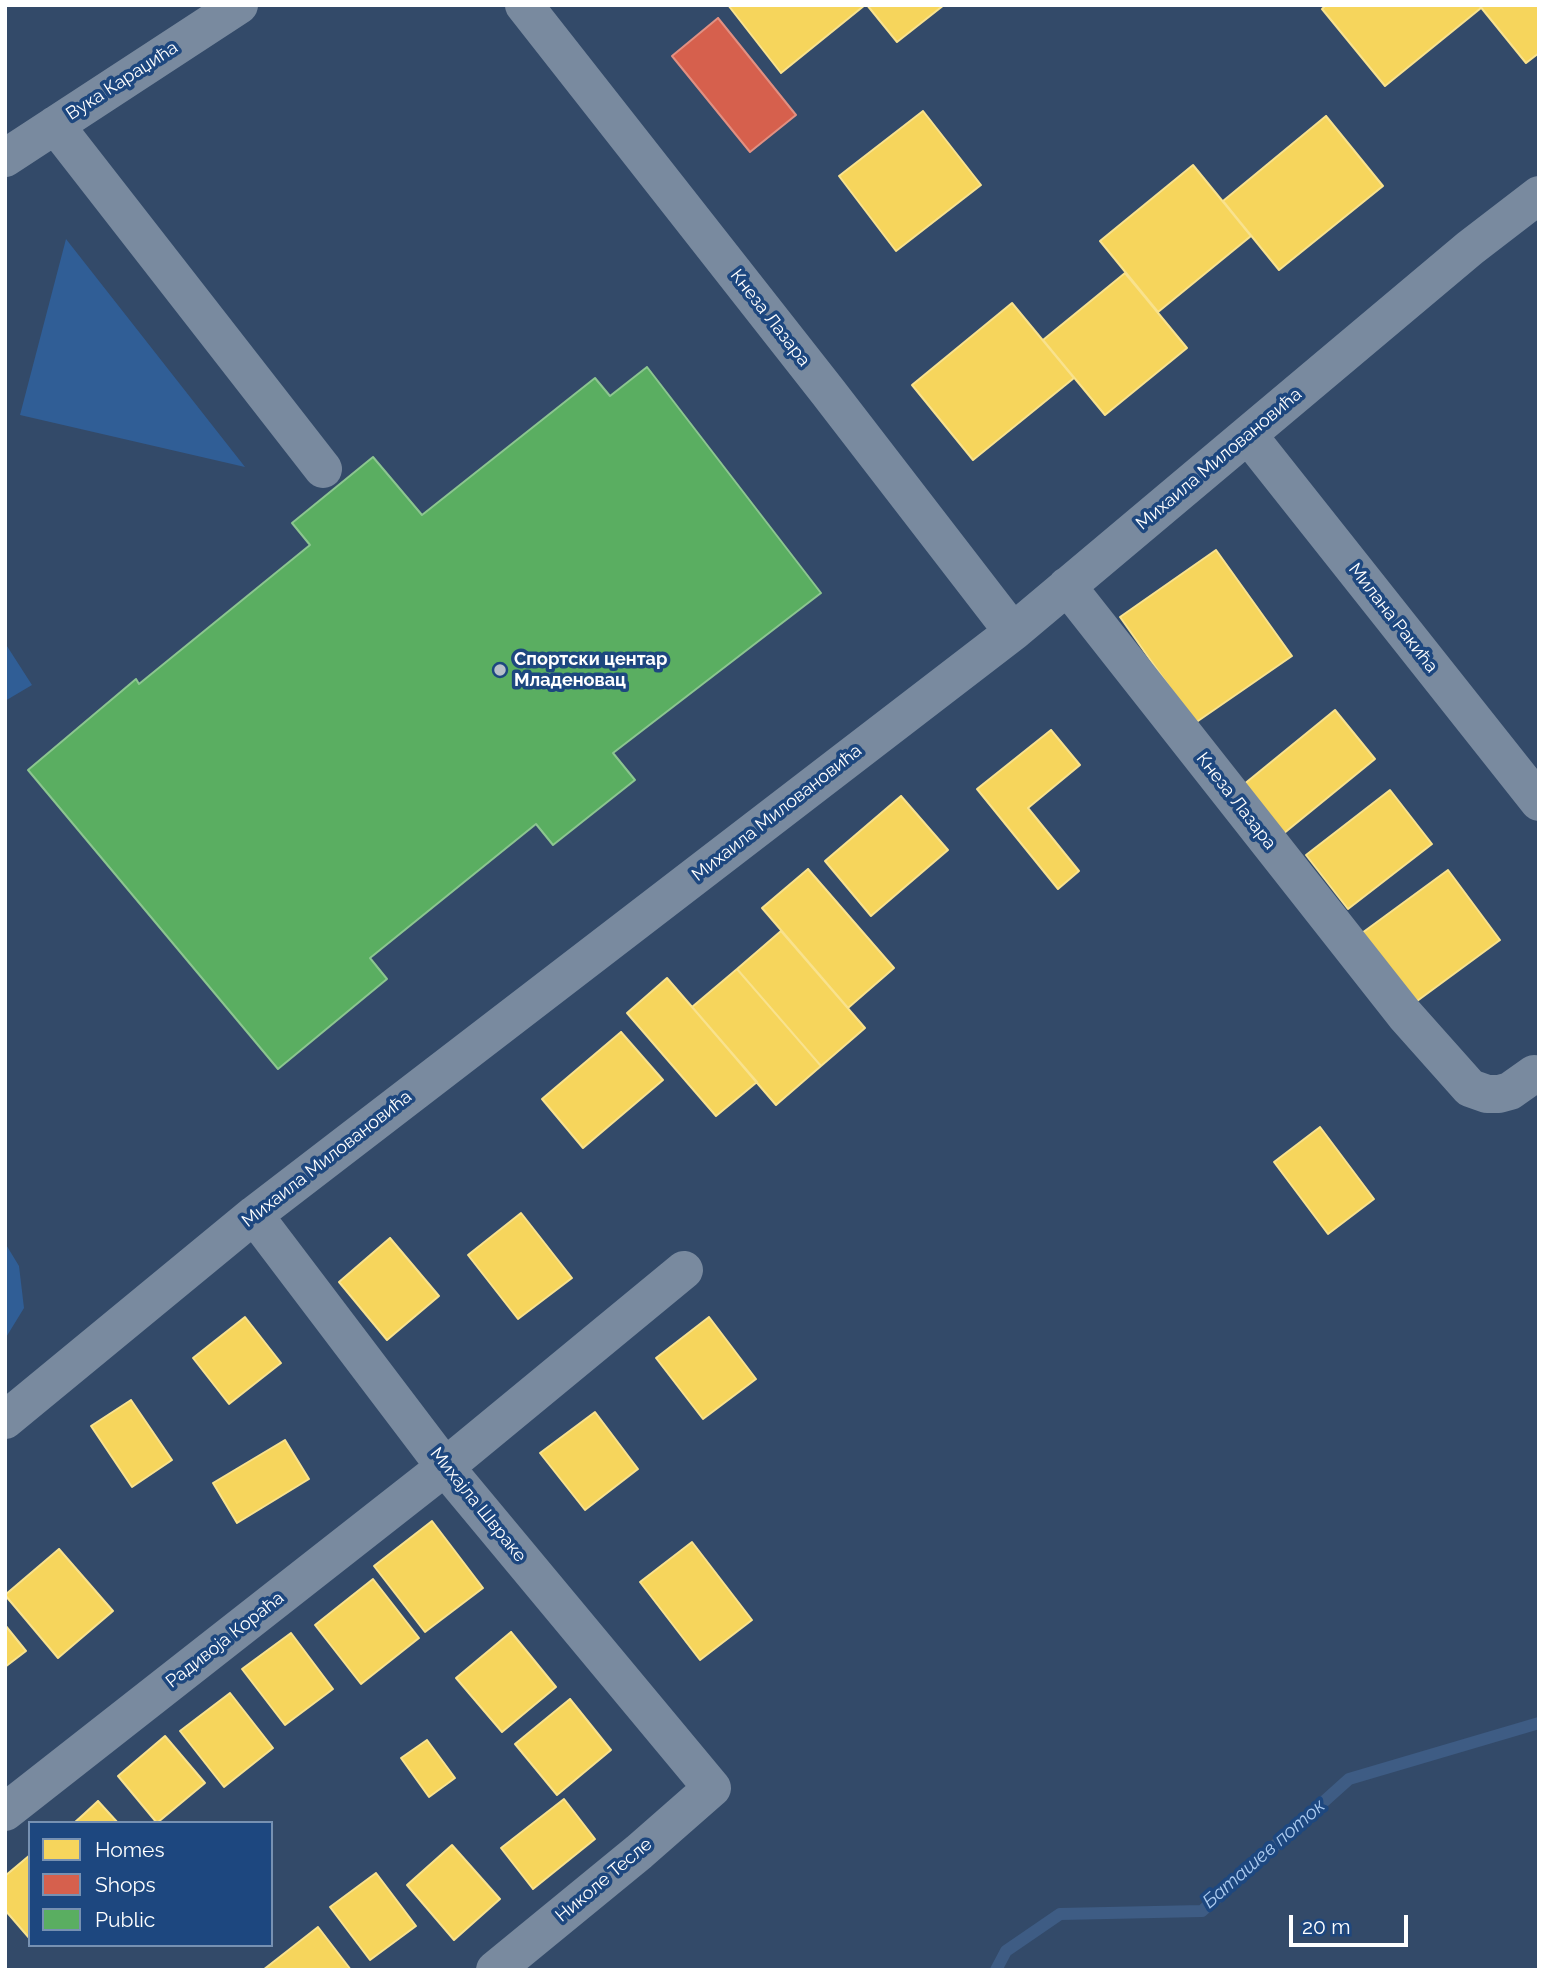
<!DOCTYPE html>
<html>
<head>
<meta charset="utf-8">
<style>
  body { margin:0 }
  #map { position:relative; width:1544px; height:1975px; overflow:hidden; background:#334a69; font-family:Raleway,sans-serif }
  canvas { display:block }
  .frame { position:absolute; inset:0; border:7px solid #fff; pointer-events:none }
  .legend { position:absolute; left:28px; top:1821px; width:245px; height:126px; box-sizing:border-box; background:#1d477f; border:2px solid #7791b2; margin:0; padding:9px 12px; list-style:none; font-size:21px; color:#fff }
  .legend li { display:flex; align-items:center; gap:14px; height:35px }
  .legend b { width:35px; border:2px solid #7791b2 }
  .scale { position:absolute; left:1289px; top:1915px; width:119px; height:32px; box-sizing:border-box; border:4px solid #fff; border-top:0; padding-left:9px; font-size:21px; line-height:24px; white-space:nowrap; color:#fff; -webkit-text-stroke:5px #1d477f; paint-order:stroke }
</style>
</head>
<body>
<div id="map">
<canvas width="1544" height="1975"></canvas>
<div class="frame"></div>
<ul class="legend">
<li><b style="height:19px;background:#f6d55c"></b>Homes</li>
<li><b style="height:19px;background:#d6604d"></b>Shops</li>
<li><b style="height:19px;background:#5aae61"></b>Public</li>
</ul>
<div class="scale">20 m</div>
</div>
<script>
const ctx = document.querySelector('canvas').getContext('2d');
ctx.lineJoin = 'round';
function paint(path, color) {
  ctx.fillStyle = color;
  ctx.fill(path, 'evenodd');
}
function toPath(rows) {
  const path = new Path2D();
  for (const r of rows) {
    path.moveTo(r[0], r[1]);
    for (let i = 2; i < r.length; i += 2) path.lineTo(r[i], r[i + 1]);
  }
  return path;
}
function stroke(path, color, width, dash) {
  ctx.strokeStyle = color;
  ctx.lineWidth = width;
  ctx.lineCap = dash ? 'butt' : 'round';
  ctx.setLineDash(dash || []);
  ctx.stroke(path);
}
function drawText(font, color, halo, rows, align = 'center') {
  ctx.font = font + ' Raleway,sans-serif';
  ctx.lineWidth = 7;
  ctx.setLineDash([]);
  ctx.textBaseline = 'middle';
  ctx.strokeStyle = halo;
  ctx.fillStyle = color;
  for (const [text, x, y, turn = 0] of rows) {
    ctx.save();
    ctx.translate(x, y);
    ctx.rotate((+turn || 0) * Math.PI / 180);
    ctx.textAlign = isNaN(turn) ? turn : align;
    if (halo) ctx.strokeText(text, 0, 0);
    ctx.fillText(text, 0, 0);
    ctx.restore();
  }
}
paint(toPath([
  [66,239,245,467,20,415],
  [5,643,32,685,5,701],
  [5,1243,19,1266,24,1308,5,1339]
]), '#305e96');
const homes = toPath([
  [728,5,865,5,781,73,728,5],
  [867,5,944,5,897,42,867,5],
  [1326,5,1479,5,1481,8,1385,86,1322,9,1326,5],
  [1479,5,1539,5,1539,53,1526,63,1479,5],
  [923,111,981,185,896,251,839,176,923,111],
  [1326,116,1383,186,1279,270,1223,201,1326,116],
  [1193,165,1251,236,1158,312,1100,241,1193,165],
  [1125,273,1187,348,1105,415,1043,340,1125,273],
  [1012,303,1074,378,973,460,912,385,1012,303],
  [1216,550,1292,656,1195,723,1120,617,1216,550],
  [1335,710,1375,759,1283,834,1243,785,1335,710],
  [1051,730,1080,765,1028,808,1079,871,1058,889,977,789,1051,730],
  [1390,790,1432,844,1348,909,1306,855,1390,790],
  [901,796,948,850,871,916,825,861,901,796],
  [808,869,894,968,848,1008,762,908,808,869],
  [1448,870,1500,940,1413,1004,1362,933,1448,870],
  [781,931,865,1028,821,1066,737,969,781,931],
  [737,969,821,1066,776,1105,692,1007,737,969],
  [667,978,757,1082,716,1116,627,1013,667,978],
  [621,1032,663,1080,583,1148,542,1099,621,1032],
  [1320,1127,1374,1199,1328,1234,1274,1162,1320,1127],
  [521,1213,572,1278,518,1319,468,1255,521,1213],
  [390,1238,439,1296,387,1340,339,1282,390,1238],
  [245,1317,281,1363,229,1404,193,1358,245,1317],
  [709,1317,756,1379,703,1419,656,1358,709,1317],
  [131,1400,172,1460,132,1487,91,1426,131,1400],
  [595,1412,638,1469,585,1510,540,1453,595,1412],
  [285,1440,309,1479,237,1523,213,1483,285,1440],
  [432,1521,483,1588,425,1632,374,1566,432,1521],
  [692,1542,752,1620,700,1660,640,1582,692,1542],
  [59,1549,113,1611,58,1658,5,1595,59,1549],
  [373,1579,419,1638,361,1684,315,1625,373,1579],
  [5,1625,26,1651,5,1667,5,1625],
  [511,1632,556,1687,502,1732,456,1678,511,1632],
  [291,1633,333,1689,285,1725,242,1669,291,1633],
  [230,1693,273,1748,224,1787,180,1731,230,1693],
  [570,1699,611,1750,557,1795,515,1744,570,1699],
  [165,1736,205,1783,157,1823,118,1776,165,1736],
  [427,1740,455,1778,429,1797,401,1758,427,1740],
  [564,1799,595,1839,533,1889,501,1848,564,1799],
  [98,1801,118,1823,74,1823,84,1814,98,1801],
  [452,1845,500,1899,454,1940,407,1885,452,1845],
  [30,1855,30,1939,5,1910,5,1876,30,1855],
  [376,1873,416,1926,370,1960,330,1907,376,1873],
  [318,1927,351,1970,263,1970,318,1927]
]);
paint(homes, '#f6d55c');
stroke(homes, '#f9e28d', 2);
const shops = toPath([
  [718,18,796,115,750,152,672,56,718,18]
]);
paint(shops, '#d6604d');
stroke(shops, '#e29082', 2);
const public = toPath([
  [647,367,821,593,613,753,635,780,553,845,536,824,370,958,387,979,278,1069,28,770,136,679,139,684,310,545,292,523,373,457,422,515,595,378,610,396,647,367]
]);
paint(public, '#5aae61');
stroke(public, '#8cc690', 2);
stroke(toPath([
  [996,1970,1006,1951,1060,1914,1202,1911,1349,1779,1539,1723]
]), '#3e5c84', 12);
stroke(toPath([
  [524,5,828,392,1013,632],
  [55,125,323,469],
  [5,158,239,5],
  [1248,435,1539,802],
  [1067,586,1405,1015,1470,1088,1487,1094,1499,1094,1510,1091,1534,1074],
  [254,1215,445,1467,712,1788,639,1852,495,1970],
  [5,1420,254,1215,1013,632,1470,248,1539,195],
  [5,1812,445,1467,684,1270]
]), '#798a9f', 38);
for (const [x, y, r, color] of [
  [500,670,7,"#b8c0ca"]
]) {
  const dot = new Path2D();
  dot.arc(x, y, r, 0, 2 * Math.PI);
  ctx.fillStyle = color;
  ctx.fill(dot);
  stroke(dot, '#1d477f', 2.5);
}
drawText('18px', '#fff', '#1d477f', [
  ["Вука Караџића",122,81,-33],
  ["Кнеза Лазара",770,318,52],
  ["Михаила Миловановића",1219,459,-40],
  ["Милана Ракића",1393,618,52],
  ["Кнеза Лазара",1236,801,52],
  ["Михаила Миловановића",777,813,-38],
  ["Михаила Миловановића",327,1159,-38],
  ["Михајла Швраке",478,1505,51],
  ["Радивоја Кораћа",225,1640,-38],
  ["Николе Тесле",604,1880,-40]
]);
drawText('bold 18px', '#fff', '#1d477f', [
  ["Спортски центар",514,660],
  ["Младеновац",514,681]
], 'left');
drawText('italic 19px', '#accbf0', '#1d477f', [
  ["Баташев поток",1264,1854,-41]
]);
</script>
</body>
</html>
